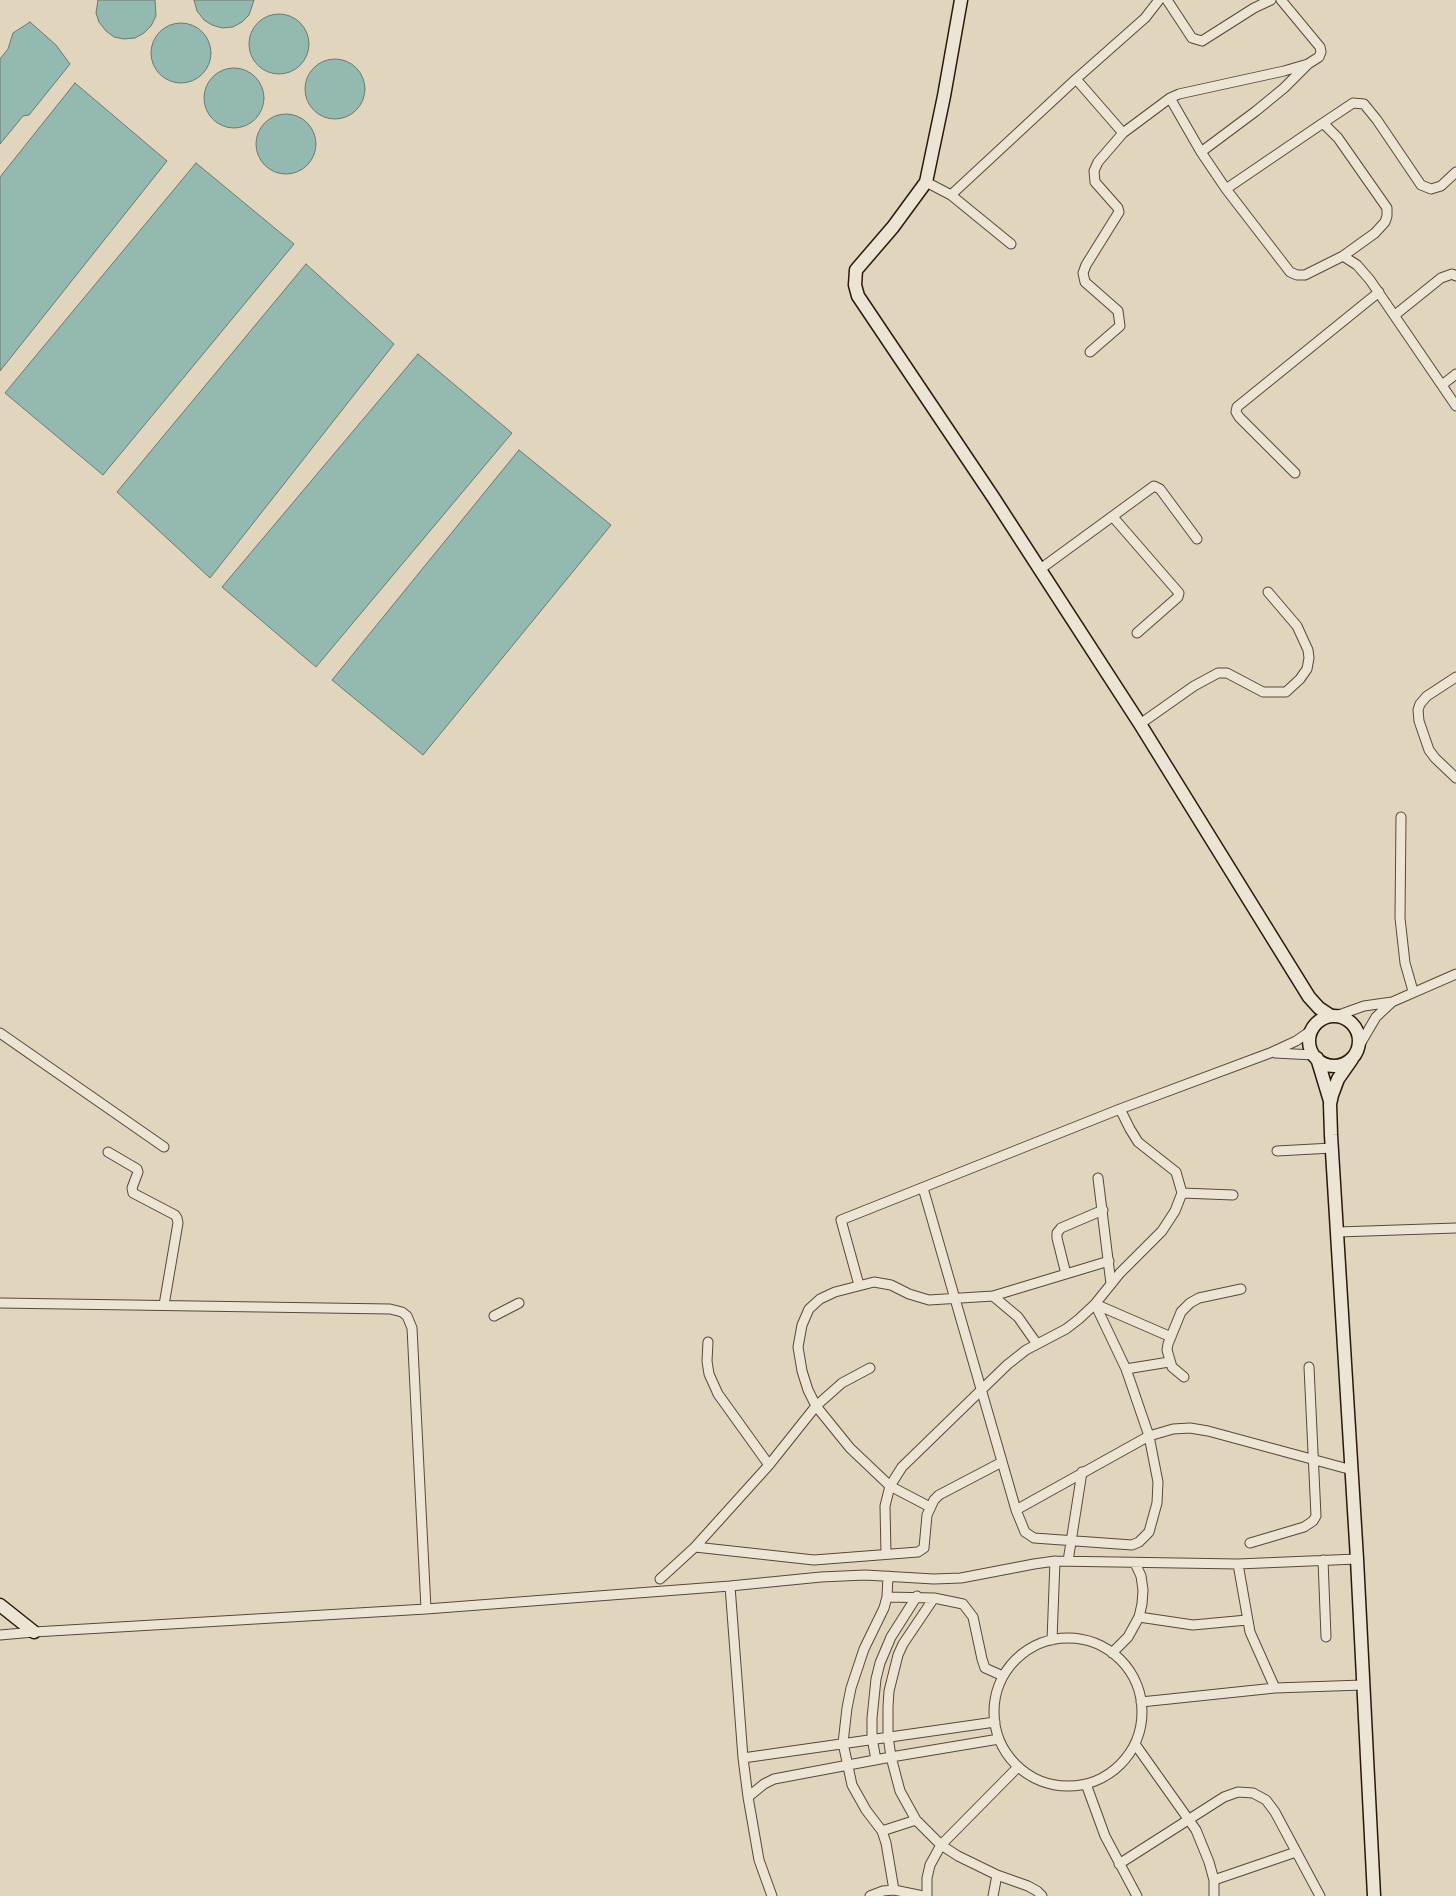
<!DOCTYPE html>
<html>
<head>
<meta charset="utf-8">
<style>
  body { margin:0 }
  canvas { display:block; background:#e1d6bd }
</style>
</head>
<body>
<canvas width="1456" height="1896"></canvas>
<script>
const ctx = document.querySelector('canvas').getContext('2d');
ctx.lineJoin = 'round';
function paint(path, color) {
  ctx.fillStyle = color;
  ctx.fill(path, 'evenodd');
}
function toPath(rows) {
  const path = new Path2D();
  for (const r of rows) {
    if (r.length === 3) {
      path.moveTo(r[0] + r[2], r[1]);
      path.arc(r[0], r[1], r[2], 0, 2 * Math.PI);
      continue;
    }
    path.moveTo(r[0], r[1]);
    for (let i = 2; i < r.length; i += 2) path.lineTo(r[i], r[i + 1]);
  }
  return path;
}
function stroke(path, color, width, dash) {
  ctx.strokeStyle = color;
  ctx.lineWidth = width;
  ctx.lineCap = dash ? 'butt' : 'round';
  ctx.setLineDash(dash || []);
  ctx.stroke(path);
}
const water = toPath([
  [98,0,155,0,156,16,151,26,144,33,135,38,124,39,114,37,106,31,99,22,96,13,98,0],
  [194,0,254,0,249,15,242,22,233,27,222,28,212,25,204,20,197,11,194,0],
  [279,44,30],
  [30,22,56,45,70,64,29,115,23,116,0,144,0,59,8,49,13,33,30,22],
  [181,53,30],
  [335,89,30],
  [234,98,30],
  [75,83,167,161,0,371,0,177,75,83],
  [286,144,30],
  [196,163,294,244,103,475,5,393,196,163],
  [306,264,394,344,210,578,117,492,306,264],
  [418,354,512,433,316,667,222,587,418,354],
  [519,450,611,525,423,755,332,680,519,450]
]);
paint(water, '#94b9b0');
stroke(water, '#6a796f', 1);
const street = toPath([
  [1167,0,1192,38,1202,41,1254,8,1271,0],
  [1308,64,1284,71,1179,94,1170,98,1201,152,1226,189,1290,272,1297,275,1305,275,1343,256,1357,265,1370,280,1456,406],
  [1076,79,1123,133,1170,98],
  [1323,123,1353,103,1364,104,1377,120,1421,185,1431,189,1441,186,1456,172],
  [1201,152,1256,111,1284,88,1308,64,1319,57,1321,52,1320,47,1281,0],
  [926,182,951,195,1076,79,1145,18,1159,0],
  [1226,189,1323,123,1338,138,1387,208,1387,216,1385,222,1375,233,1343,256],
  [951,195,1011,244],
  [1395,315,1441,278,1452,274,1456,276],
  [1090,352,1120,326,1118,311,1085,282,1083,273,1086,265,1119,212,1118,208,1095,182,1094,171,1098,162,1123,133],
  [1442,385,1456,374],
  [1295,473,1239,417,1236,412,1237,407,1379,292],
  [1113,517,1179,593,1178,597,1137,633],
  [1039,570,1154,486,1160,489,1197,539],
  [1456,677,1427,696,1420,704,1418,710,1419,721,1429,750,1435,758,1456,778],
  [1140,724,1194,686,1218,673,1227,673,1263,692,1286,692,1300,679,1307,669,1309,658,1308,650,1297,626,1268,592],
  [1401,817,1400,918,1405,963,1413,991],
  [1336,1016,1364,1006,1392,1002],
  [0,1033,164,1147],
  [1359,1046,1376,1017,1392,1002,1456,974],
  [1275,1053,1314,1055],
  [1277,1151,1332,1148],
  [108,1152,137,1169,138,1172,132,1188,133,1193,175,1215,177,1218,178,1223,164,1305],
  [1098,1178,1111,1284],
  [923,1188,1016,1510,1025,1532,1034,1538,1132,1545,1139,1542,1149,1532,1157,1503,1158,1482,1149,1436,1126,1369,1095,1304],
  [1182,1193,1233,1195],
  [1338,1232,1456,1228],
  [1066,1274,1057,1238,1057,1233,1061,1228,1103,1210],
  [859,1285,841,1220,1120,1109,1270,1053,1296,1041,1312,1030],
  [993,1296,1018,1317,1037,1344],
  [0,1303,390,1309,402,1312,407,1316,412,1328,426,1609],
  [1095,1304,1171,1337],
  [494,1316,519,1303],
  [708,1342,707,1361,709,1374,718,1394,769,1465],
  [1126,1369,1169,1362],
  [1184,1377,1172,1367,1167,1350,1168,1344,1181,1312,1190,1303,1199,1298,1241,1289],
  [930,1507,890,1486,850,1448,816,1406,808,1390,802,1371,798,1347,802,1325,809,1309,820,1299,835,1292,874,1282,891,1285,909,1294,929,1300,993,1296,1109,1261],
  [1016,1510,1149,1436,1173,1429,1190,1428,1208,1431,1352,1470],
  [1250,1543,1304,1527,1313,1521,1316,1516,1309,1367],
  [695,1547,814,1560,918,1552,924,1548,927,1515,934,1500,939,1495,1002,1462],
  [886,1554,885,1506,890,1486,902,1467,1007,1365,1026,1350,1066,1329,1079,1319,1095,1304,1120,1273,1162,1231,1175,1211,1182,1193,1176,1172,1138,1142,1130,1129,1120,1109],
  [1323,1560,1326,1637],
  [1068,1561,1082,1472],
  [1238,1564,1250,1632,1275,1688],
  [888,1576,887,1597,884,1608,864,1649,851,1688,847,1708,843,1743,852,1785,866,1810,882,1831,886,1843,894,1890],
  [660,1579,695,1547,769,1465,816,1406,842,1383,870,1368],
  [730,1586,743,1758,748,1797,759,1860,772,1896],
  [887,1597,934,1598,963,1604,973,1617,982,1659,985,1668,1003,1676],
  [934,1598,903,1644,898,1655,889,1691,888,1707,888,1736,891,1757,900,1791,916,1820,941,1845,958,1856,997,1875,1028,1886,1037,1891,1042,1896],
  [1139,1617,1193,1625,1247,1620],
  [0,1635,34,1632,426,1609,730,1586,821,1577,865,1575,934,1579,961,1578,1034,1564,1055,1561,1238,1564,1357,1559],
  [1068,1712,74],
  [1052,1640,1055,1561],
  [1112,1653,1128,1637,1139,1617,1142,1604,1143,1590,1141,1576,1135,1563],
  [1141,1702,1275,1688,1363,1685],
  [1135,1744,1196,1830,1209,1862,1214,1880,1214,1896],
  [743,1758,995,1722],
  [876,1760,872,1738,872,1718,876,1679,880,1663,891,1637,917,1596],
  [1086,1784,1105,1836,1137,1896],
  [748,1797,764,1784,774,1779,891,1757,999,1739],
  [882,1831,916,1820],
  [1119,1864,1224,1797,1238,1792,1253,1793,1266,1800,1275,1812,1320,1896],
  [1214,1880,1296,1852],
  [870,1896,883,1891,894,1890,923,1896],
  [927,1896,927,1878,930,1865,941,1845,1018,1767],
  [993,1896,997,1875]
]);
const secondary = toPath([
  [961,0,944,96,926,182,893,227,856,270,855,285,858,296,993,497,1140,724,1309,997,1319,1008,1331,1016],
  [1334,1041,25],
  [1317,1058,1330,1101],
  [1352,1059,1338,1079,1332,1095,1330,1104,1331,1135,1357,1559,1374,1896],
  [0,1605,34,1632]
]);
stroke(street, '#584839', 11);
stroke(secondary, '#2a180d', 15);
stroke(street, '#ece4d4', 9);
stroke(secondary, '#ece4d4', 12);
</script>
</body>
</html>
